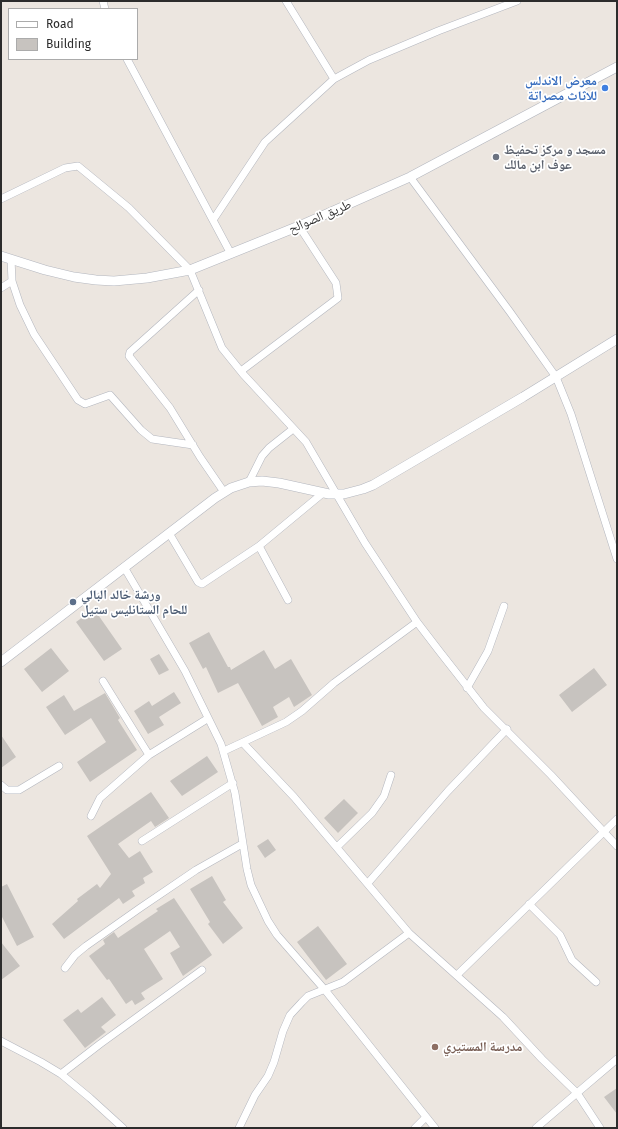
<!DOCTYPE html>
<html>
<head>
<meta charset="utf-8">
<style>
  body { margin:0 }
  #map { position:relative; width:618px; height:1129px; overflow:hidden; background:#ece6e0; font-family:"Fira Sans",sans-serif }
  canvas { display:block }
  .frame { position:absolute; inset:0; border:2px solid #2c2c2c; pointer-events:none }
  .legend { position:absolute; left:8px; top:8px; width:130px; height:52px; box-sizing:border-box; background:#fff; border:1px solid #ababab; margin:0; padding:5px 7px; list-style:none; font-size:12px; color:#2c2c2c }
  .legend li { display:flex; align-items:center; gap:8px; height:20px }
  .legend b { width:20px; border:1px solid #ababab }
</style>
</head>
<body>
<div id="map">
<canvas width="618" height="1129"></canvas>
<div class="frame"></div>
<ul class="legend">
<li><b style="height:5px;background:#fff"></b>Road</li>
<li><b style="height:11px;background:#c7c3bf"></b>Building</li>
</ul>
</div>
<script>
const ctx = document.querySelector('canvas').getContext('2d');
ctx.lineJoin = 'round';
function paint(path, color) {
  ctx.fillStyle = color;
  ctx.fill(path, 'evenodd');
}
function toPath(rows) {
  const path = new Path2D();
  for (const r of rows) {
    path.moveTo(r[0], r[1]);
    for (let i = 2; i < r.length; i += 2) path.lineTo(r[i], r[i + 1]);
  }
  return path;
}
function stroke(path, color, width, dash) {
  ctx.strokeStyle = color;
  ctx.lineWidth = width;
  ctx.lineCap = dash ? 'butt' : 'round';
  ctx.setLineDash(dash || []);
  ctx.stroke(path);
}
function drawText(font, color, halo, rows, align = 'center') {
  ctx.font = font + ' "Fira Sans","Noto Naskh Arabic",sans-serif';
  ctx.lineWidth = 3.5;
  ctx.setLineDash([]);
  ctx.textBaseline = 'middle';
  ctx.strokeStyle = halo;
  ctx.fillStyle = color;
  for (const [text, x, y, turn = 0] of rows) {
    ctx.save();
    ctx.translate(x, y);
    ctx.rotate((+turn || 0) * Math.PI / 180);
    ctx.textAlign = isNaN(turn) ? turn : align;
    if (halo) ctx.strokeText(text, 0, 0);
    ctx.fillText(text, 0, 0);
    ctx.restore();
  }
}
paint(toPath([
  [94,609,122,649,104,661,76,622],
  [209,632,228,667,230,667,231,670,264,650,275,669,291,659,312,695,294,707,289,697,273,707,278,717,262,726,238,683,218,693,206,667,203,669,189,643],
  [51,648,69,671,42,692,24,669],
  [159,654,169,670,159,675,150,659],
  [594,668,607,685,572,712,559,695],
  [174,692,181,703,159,717,164,725,148,734,134,711,149,701,152,706],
  [105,693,120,718,118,720,137,750,90,782,77,762,106,742,91,718,65,735,46,707,64,695,74,711],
  [1,735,16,757,1,768],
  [207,756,218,772,182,796,170,781],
  [151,792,169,818,155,827,151,821,118,844,129,858,140,851,153,872,143,878,145,883,132,891,135,896,123,904,119,898,64,939,52,924,78,901,77,899,97,884,100,888,111,874,87,836],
  [344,799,358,813,338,833,324,818],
  [268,839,276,850,265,858,257,846],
  [212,876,226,900,223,902,243,928,223,944,208,924,210,922,190,889],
  [7,884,34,937,17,946,1,915,1,887],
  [174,898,212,955,183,976,170,953,180,947,170,931,144,949,163,979,141,993,145,999,135,1005,132,1000,126,1004,109,979,107,980,89,956,105,944,103,940,114,932,118,938,158,911,156,909],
  [318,926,347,964,326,980,297,942],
  [1,942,20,966,1,980],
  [102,997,116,1015,101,1027,106,1032,85,1048,63,1020,78,1009,81,1013],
  [617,1088,617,1114,604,1097]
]), '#c7c3bf');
const minor = toPath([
  [103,1,105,9],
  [286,1,334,79],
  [127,59,231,254],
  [410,177,510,312,556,377,571,414,617,559],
  [1,199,65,168,78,166,129,208,190,270,222,348,243,374,306,442,365,543,417,622,440,652,484,708,551,775,617,846],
  [213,220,265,142,334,79,369,60,438,31,517,1],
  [11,259,12,281,20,305,34,334,78,400,85,404,110,395,141,430,152,439,193,445],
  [1,288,12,281],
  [199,290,130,352,129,356,170,408,200,457,224,492],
  [241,371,338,298,336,283,299,226],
  [249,482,262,456,269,448,293,429],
  [169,533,198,582,202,584,259,546,323,493],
  [259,546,288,600],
  [124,567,185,671,221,744,235,793,247,869,251,885,268,921,277,935,325,990,435,1128],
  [103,681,149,755],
  [467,688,488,651,504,606],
  [243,743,294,797,409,933],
  [224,751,286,722,302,711,334,683,417,622],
  [1,785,7,790,19,790,59,766],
  [91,816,100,798,149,755,207,719],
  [142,841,233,783],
  [337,847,372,813,384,796,391,775],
  [368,883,448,791,507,729],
  [529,904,560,935,572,960,596,982],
  [65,968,75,955,86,946,140,908,196,870,242,844],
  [457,975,617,819],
  [1,1041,41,1062,61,1074,90,1098,123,1128],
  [61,1074,100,1044,202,970],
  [239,1128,255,1095,268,1076,274,1062,283,1031,290,1015,302,1002,308,996,343,982,409,933,503,1017,542,1059,577,1093,536,1128],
  [415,1128,426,1117],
  [600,1128,577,1093,617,1059]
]);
const tertiary = toPath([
  [1,256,45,270,74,277,96,280,114,281,147,278,190,270,299,226,410,177,617,67],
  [1,662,215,498,231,488,249,482,262,481,279,483,329,494,344,494,363,489,373,485,523,397,617,339]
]);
stroke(minor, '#b3b6be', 8);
stroke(tertiary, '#b3b6be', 10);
stroke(minor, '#fff', 7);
stroke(tertiary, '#fff', 9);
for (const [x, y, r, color] of [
  [605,88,4,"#3f7fe0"],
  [496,157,4,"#6b7280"],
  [73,602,4,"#5c6f8a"],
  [435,1047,4,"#8d6e63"]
]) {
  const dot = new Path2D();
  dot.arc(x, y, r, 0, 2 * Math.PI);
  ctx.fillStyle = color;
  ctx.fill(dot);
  stroke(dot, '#fff', 1.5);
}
drawText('bold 13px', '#366cbe', '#fff', [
  ["معرض الاندلس",597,81],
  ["للاثاث مصراتة",597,96]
], 'right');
drawText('bold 13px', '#5b616d', '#fff', [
  ["مسجد و مركز تحفيظ",504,150],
  ["عوف ابن مالك",504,165]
], 'left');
drawText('13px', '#2c2c2c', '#fff', [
  ["طريق الصوالح",320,217,-23]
]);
drawText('bold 13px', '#4e5e75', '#fff', [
  ["ورشة خالد البالي",81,595],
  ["للحام الستانليس ستيل",81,610]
], 'left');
drawText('bold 13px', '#785e54', '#fff', [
  ["مدرسة المستيري",443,1047]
], 'left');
</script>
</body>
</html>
